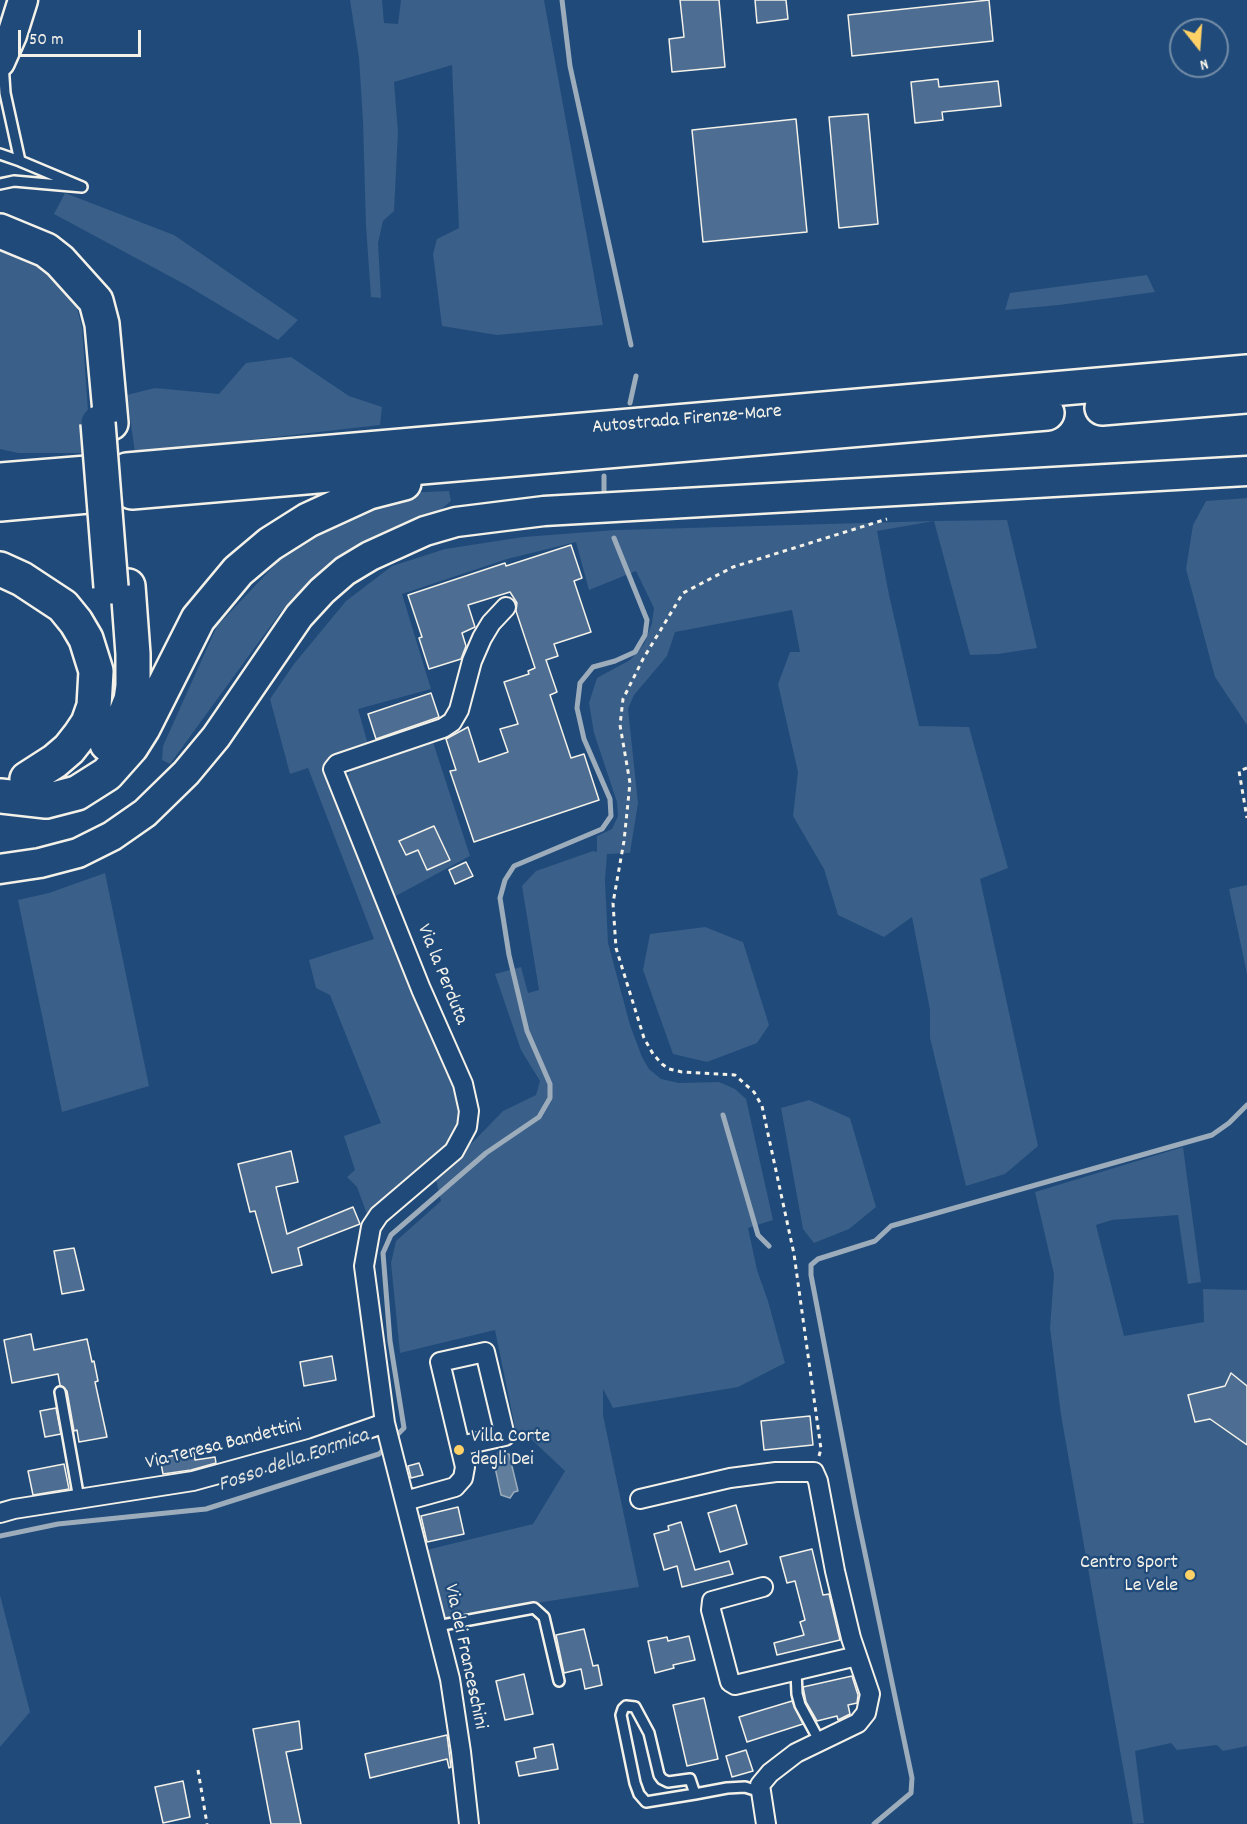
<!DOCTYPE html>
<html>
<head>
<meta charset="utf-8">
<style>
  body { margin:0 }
  #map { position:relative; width:1247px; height:1824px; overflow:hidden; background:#1f4a7a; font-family:Dekko,sans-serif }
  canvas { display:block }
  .north { position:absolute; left:1169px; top:18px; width:60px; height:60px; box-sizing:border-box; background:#1f4a7a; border:2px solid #748da6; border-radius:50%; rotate:163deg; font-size:16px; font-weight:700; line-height:24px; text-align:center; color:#f4f1e8 }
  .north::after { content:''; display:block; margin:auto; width:21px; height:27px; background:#ffd166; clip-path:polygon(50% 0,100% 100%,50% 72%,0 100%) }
  .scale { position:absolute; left:18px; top:30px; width:123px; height:27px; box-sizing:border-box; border:3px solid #f4f1e8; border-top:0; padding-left:8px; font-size:18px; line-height:21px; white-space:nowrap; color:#f4f1e8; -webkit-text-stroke:4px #1f4a7a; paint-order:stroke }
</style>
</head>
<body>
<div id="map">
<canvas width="1247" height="1824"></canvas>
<div class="north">N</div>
<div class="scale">50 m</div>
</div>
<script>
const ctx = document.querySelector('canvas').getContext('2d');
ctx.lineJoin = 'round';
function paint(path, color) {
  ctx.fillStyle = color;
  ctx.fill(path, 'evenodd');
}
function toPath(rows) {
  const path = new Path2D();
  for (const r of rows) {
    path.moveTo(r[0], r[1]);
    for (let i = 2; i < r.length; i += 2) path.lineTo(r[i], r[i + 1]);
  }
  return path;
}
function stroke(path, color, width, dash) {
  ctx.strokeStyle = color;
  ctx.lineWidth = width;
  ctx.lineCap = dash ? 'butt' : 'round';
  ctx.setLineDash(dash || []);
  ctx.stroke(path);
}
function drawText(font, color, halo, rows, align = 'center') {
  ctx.font = font + ' Dekko,sans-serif';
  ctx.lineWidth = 4.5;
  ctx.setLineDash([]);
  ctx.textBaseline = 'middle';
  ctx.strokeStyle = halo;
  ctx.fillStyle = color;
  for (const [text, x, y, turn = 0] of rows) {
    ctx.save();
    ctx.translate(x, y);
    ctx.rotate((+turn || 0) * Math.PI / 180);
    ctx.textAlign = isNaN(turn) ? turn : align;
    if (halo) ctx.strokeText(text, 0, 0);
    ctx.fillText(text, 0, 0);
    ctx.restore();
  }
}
paint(toPath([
  [350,0,382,0,384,23,398,24,401,0,544,0,603,325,497,335,442,326,433,254,437,239,459,228,452,65,394,82,398,132,394,211,383,221,378,243,381,298,371,297,366,226,363,121,359,58],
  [65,193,174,235,298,320,278,340,186,285,54,214],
  [0,239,19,244,74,297,82,327,91,453,18,453,0,449],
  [1147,275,1155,292,1059,305,1005,310,1010,293],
  [291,357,349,396,382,407,380,425,135,453,127,395,155,388,219,394,246,363],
  [449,491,451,501,433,516,323,569,280,613,170,764,162,760,163,746,217,626,286,553,343,515,403,493],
  [1247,498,1247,725,1215,677,1186,569,1193,525,1206,501],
  [1007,520,1037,648,998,654,970,655,934,521,877,531,889,595,919,726,969,727,1008,868,980,879,1038,1146,1005,1174,966,1186,930,1038,930,1010,912,917,884,937,838,915,824,869,793,816,798,772,778,684,790,652,800,652,792,610,675,632,667,656,634,695,628,709,638,803,630,853,607,854,605,880,608,943,630,1025,642,1057,649,1069,661,1079,679,1083,719,1082,735,1089,746,1099,773,1220,748,1228,757,1270,768,1301,785,1363,738,1387,613,1408,603,1389,603,1415,639,1587,428,1620,410,1554,533,1524,565,1471,531,1439,518,1442,495,1330,400,1353,391,1263,396,1241,441,1201,436,1180,503,1111,536,1095,540,1081,521,1050,495,974,521,967,528,993,539,990,522,886,536,871,593,851,597,852,597,836,612,829,618,816,617,802,594,733,589,703,597,678,630,660,644,644,652,623,654,608,636,571,589,590,576,542,507,559,402,594,431,689,358,709,369,748,324,763,460,1097,464,1112,459,1131,440,1156,368,1217,357,1187,347,1177,355,1170,344,1136,381,1123,330,995,316,988,309,960,374,939,308,768,290,774,270,699,294,664,346,601,392,566,445,549,523,537,616,530,934,521],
  [432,739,470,856,392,898,346,777,355,766],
  [105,873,149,1086,62,1112,18,900,49,893],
  [1247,885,1247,974,1229,889],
  [705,927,743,942,769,1025,757,1043,707,1062,673,1054,643,970,650,934],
  [809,1100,850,1118,876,1207,849,1229,814,1243,803,1229,781,1108],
  [1183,1147,1201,1282,1188,1284,1178,1215,1112,1220,1096,1225,1124,1336,1204,1322,1203,1289,1247,1290,1247,1746,1223,1751,1217,1745,1177,1750,1171,1743,1135,1751,1144,1823,1133,1824,1061,1415,1050,1328,1054,1274,1035,1192],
  [0,1595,30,1712,0,1747]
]), '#3a5f88');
const water = toPath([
  [499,1451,509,1454,518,1491,514,1492,510,1498,501,1495,493,1458,496,1457,499,1451]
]);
paint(water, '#627e9d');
stroke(water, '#9cacbb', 1.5);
stroke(toPath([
  [562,0,570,66,631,345],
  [630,403,636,376],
  [604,493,604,476],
  [723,1115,758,1235,769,1246],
  [393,1439,404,1428,390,1341,383,1253,391,1235,486,1153,539,1117,550,1098,550,1084,527,1031,509,955,500,898,505,880,514,866,602,829,611,816,610,799,584,739,577,708,580,683,593,667,615,661,635,652,645,635,647,620,614,538],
  [0,1536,58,1524,206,1509,379,1454,387,1446],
  [874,1824,911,1793,912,1778,857,1515,811,1275,811,1265,818,1259,875,1241,891,1226,1212,1135,1229,1123,1247,1105]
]), '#9cacbb', 5);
const building = toPath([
  [680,0,719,0,725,67,672,72,669,39,684,37,680,0],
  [755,0,786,0,788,19,757,23,755,0],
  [989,0,993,41,852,56,848,15,989,0],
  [938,79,939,87,998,81,1001,106,942,112,943,120,915,123,911,82,938,79],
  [868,114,878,224,839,228,829,117,868,114],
  [796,119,807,232,703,242,692,130,796,119],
  [571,545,582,578,574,581,591,632,554,644,558,656,546,660,557,692,550,695,571,758,584,754,599,800,474,842,450,771,456,770,446,739,468,727,479,762,508,752,500,729,518,724,504,682,529,674,528,671,535,668,516,611,517,603,510,592,468,605,475,627,462,633,466,646,461,659,429,669,419,638,422,637,408,595,505,563,506,566,571,545],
  [431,693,439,717,376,739,368,714,431,693],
  [434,826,450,860,427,870,418,850,406,855,399,841,434,826],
  [466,862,473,876,455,884,449,870,466,862],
  [291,1151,298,1182,276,1187,287,1234,353,1207,360,1224,298,1248,302,1265,272,1273,255,1211,250,1212,238,1164,291,1151],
  [74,1248,84,1290,62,1294,54,1251,74,1248],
  [31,1334,34,1350,87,1339,92,1362,94,1361,98,1381,95,1382,107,1437,79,1442,77,1430,74,1431,67,1391,60,1385,58,1374,12,1383,4,1340,31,1334],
  [332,1356,336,1380,304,1386,300,1362,332,1356],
  [1231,1373,1247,1386,1247,1445,1210,1419,1195,1422,1188,1395,1225,1386,1231,1373],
  [56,1408,61,1434,45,1437,40,1411,56,1408],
  [810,1416,813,1445,764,1450,761,1421,810,1416],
  [194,1452,195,1460,215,1457,216,1463,191,1470,163,1474,160,1458,194,1452],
  [419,1463,423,1475,411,1478,408,1466,419,1463],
  [64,1464,69,1489,33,1495,28,1471,64,1464],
  [736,1505,747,1544,720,1552,708,1513,736,1505],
  [458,1507,464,1534,427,1542,421,1516,458,1507],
  [681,1522,695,1570,729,1561,733,1574,682,1587,677,1566,664,1570,654,1534,669,1530,668,1526,681,1522],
  [812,1549,823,1595,829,1594,840,1640,777,1655,774,1643,804,1635,800,1622,805,1620,795,1581,787,1583,780,1557,812,1549],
  [584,1629,593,1666,598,1665,602,1685,585,1689,581,1669,564,1673,556,1635,584,1629],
  [689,1636,695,1660,673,1665,674,1668,655,1673,648,1641,667,1637,668,1641,689,1636],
  [524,1674,533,1714,505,1720,496,1681,524,1674],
  [852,1676,858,1695,857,1703,848,1705,850,1714,838,1720,837,1716,817,1721,806,1702,803,1687,852,1676],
  [704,1698,718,1759,687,1766,673,1705,704,1698],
  [792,1701,803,1724,747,1742,739,1717,792,1701],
  [299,1721,302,1749,286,1752,301,1824,271,1824,253,1729,299,1721],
  [447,1735,451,1767,449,1768,447,1759,370,1778,365,1754,447,1735],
  [553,1744,558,1769,519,1776,516,1762,536,1758,534,1748,553,1744],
  [746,1750,753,1771,732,1777,726,1756,746,1750],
  [183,1781,190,1817,163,1823,155,1787,183,1781]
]);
paint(building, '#4d6e92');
stroke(building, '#f4f1e8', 1.5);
const service = toPath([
  [0,154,20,161],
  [0,184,14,181,82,187,20,161,5,93,3,63],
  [60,1392,79,1499],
  [437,1626,534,1608,544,1617,559,1681],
  [796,1671,797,1694,800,1705,820,1742],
  [695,1794,690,1779,668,1782,662,1779,659,1775,649,1733,635,1707,626,1706,623,1709,621,1715,635,1783,639,1794,646,1802,695,1794,727,1788,745,1787,761,1792]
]);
const minor = toPath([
  [640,1499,730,1478,776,1472,814,1472,818,1481,835,1571,851,1638,870,1694,866,1713,858,1723,796,1753,770,1773,760,1785,766,1824],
  [405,1501,455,1487,463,1478,465,1467,440,1362,485,1352,505,1436,460,1446],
  [0,1513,14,1509,193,1481,313,1448,385,1423],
  [763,1587,712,1601,711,1610,730,1682,735,1685,857,1656],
  [469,1824,461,1752,450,1679,385,1423,364,1266,371,1227,379,1215,454,1151,467,1127,469,1111,463,1084,421,989,333,769,337,764,443,728,452,722,459,710,472,661,482,638,491,623,506,607]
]);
const primary = toPath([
  [0,62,12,35,23,0],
  [0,869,40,863,78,853,112,836,145,813,186,773,216,737,299,616,322,591,345,571,370,556,425,531,456,522,544,511,1247,471]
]);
const motorway = toPath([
  [0,231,46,250,60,261,96,301,102,324,111,423],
  [1102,408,1247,396],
  [127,470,1247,372],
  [0,480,87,473],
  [132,492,1047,413],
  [0,504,88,496],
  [0,569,22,579,63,606,76,622,86,639,96,671,94,706,88,723,80,735,69,749,55,761,27,779],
  [107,744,125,715,131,700,133,686,133,654,128,586],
  [0,796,46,801,77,793,107,774,131,747,143,728,198,619,238,571,270,544,308,520,369,492,404,483]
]);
stroke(service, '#f4f1e8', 14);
stroke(minor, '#f4f1e8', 22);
stroke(primary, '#f4f1e8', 33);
stroke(motorway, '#f4f1e8', 38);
stroke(toPath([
  [1247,768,1239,771,1247,818],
  [819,1456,821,1449,794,1254,762,1106,754,1092,735,1075,682,1072,669,1069,662,1064,653,1054,644,1038,616,948,613,903,624,841,630,783,620,725,623,699,643,659,683,593,733,567,887,519],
  [198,1770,207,1824]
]), '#f4f1e8', 3, [4.5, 4.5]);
stroke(service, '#1f4a7a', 9);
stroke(minor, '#1f4a7a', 18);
stroke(primary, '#1f4a7a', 28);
stroke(motorway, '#1f4a7a', 33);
const motorwayBridge = toPath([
  [98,423,111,587]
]);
stroke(motorwayBridge, '#f4f1e8', 38, []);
stroke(motorwayBridge, '#1f4a7a', 33);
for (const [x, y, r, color] of [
  [459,1450,6,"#ffd166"],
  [1190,1575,6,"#ffd166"]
]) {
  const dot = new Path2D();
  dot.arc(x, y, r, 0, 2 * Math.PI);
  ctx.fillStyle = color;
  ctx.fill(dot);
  stroke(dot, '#1f4a7a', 2);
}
drawText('20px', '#f4f1e8', '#1f4a7a', [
  ["Autostrada Firenze-Mare",687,421,-5],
  ["Via la Perduta",441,975,68],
  ["Via Teresa Bandettini",224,1446,-14],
  ["Via dei Franceschini",464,1657,78]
]);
drawText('20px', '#f4f1e8', '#1f4a7a', [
  ["Villa Corte",471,1438],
  ["degli Dei",471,1461],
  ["Centro Sport",1178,1564,"right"],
  ["Le Vele",1178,1587,"right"]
], 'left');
drawText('italic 21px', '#dee0dd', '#1f4a7a', [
  ["Fosso della Formica",294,1462,-19]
]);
</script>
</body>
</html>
